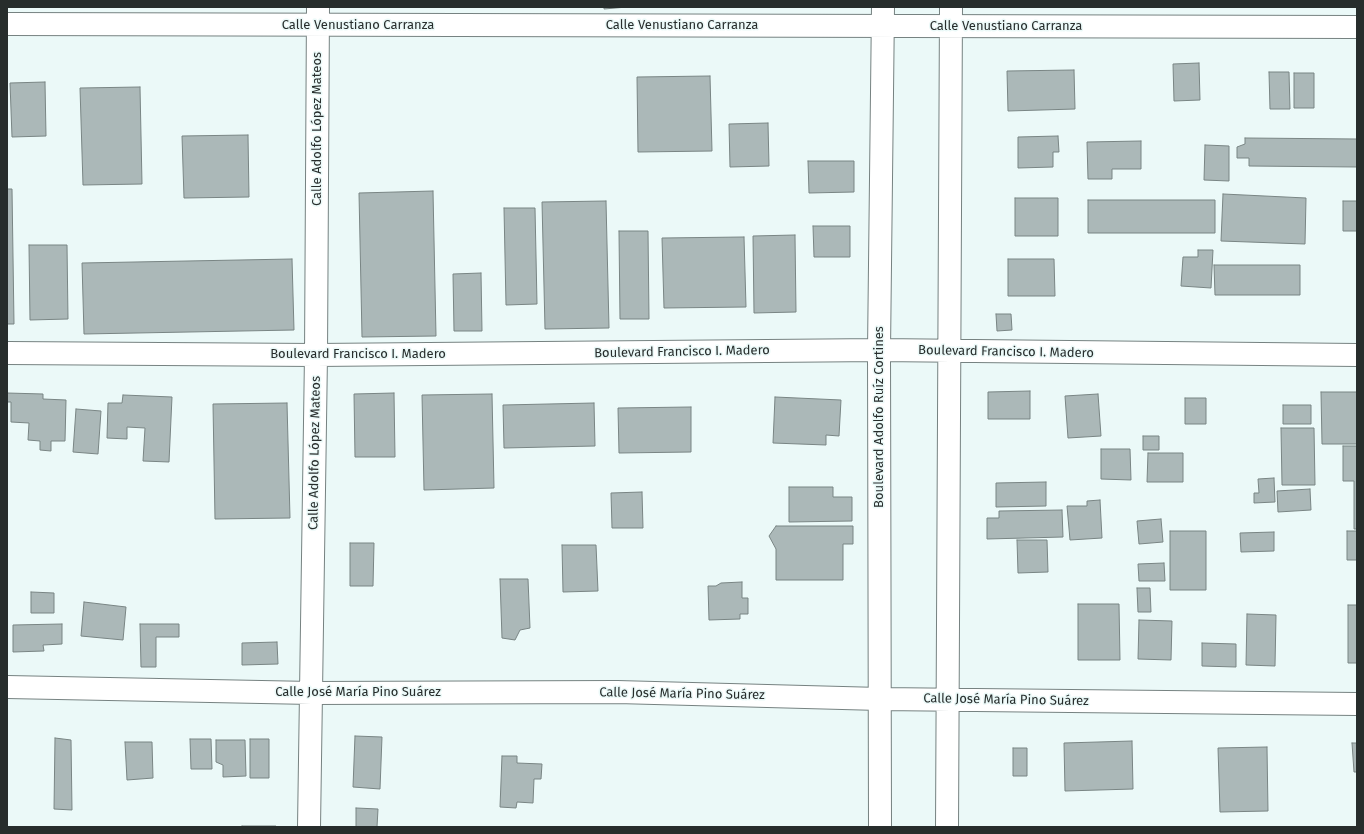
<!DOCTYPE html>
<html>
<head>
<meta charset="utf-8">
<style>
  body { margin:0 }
  #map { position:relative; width:1364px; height:834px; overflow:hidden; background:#ebf9f8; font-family:"Fira Sans",sans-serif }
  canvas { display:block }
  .frame { position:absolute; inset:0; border:8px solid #272d2c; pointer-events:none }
</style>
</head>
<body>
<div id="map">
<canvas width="1364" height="834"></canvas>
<div class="frame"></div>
</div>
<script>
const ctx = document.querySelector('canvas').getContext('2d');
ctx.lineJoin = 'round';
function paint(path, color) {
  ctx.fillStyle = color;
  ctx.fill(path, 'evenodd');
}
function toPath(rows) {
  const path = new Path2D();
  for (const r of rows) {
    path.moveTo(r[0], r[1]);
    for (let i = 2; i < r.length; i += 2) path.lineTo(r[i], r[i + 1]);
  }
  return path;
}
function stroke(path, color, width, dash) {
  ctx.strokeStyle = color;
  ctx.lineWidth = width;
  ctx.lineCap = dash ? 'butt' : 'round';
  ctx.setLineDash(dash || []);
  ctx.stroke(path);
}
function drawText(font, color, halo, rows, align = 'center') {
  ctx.font = font + ' "Fira Sans",sans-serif';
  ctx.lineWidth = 3;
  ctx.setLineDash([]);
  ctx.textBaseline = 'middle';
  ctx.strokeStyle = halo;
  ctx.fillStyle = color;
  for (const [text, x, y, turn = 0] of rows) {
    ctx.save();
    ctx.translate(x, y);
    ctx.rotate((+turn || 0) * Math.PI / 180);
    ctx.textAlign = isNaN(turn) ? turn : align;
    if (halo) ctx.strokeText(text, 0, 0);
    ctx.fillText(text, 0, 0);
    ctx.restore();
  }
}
const building = toPath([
  [604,7,627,7,604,9,604,7],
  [1199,63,1200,100,1174,101,1173,64,1199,63],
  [1074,70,1075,109,1008,111,1007,71,1074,70],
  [1269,72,1289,72,1290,109,1270,109,1269,72],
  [1294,73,1314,73,1314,108,1294,108,1294,73],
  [710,76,712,151,638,152,637,77,710,76],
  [45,82,46,136,12,137,10,83,45,82],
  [140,87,142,184,83,185,80,88,140,87],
  [768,123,769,166,730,167,729,124,768,123],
  [248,135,249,197,184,198,182,136,248,135],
  [1058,136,1059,152,1053,152,1053,167,1018,168,1018,137,1058,136],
  [1245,138,1357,139,1357,167,1249,166,1249,158,1237,158,1237,147,1245,144,1245,138],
  [1141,141,1141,169,1112,169,1112,179,1088,179,1087,142,1141,141],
  [1205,145,1229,146,1229,181,1204,180,1205,145],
  [808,161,854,161,854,192,809,193,808,161],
  [7,189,12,189,14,324,7,324,7,189],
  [433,191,436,336,362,337,359,193,433,191],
  [1223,194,1306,198,1305,244,1221,241,1223,194],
  [1015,198,1058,198,1058,236,1015,236,1015,198],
  [1088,200,1215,200,1215,233,1088,233,1088,200],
  [606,201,609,328,545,329,542,202,606,201],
  [1343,201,1357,201,1357,231,1343,231,1343,201],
  [504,208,535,208,537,304,506,305,504,208],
  [813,226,850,226,850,257,814,257,813,226],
  [619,231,648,231,649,319,620,319,619,231],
  [795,235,796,312,754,313,753,236,795,235],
  [744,237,746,307,664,308,662,238,744,237],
  [29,245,67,245,68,319,30,320,29,245],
  [1198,250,1213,250,1211,288,1181,286,1183,257,1198,257,1198,250],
  [292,259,294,330,84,334,82,263,292,259],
  [1008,259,1054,259,1055,296,1008,296,1008,259],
  [1214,265,1300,265,1300,295,1215,295,1214,265],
  [481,273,482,331,454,331,453,274,481,273],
  [996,314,1011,314,1012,330,997,331,996,314],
  [1030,391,1030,419,988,419,988,392,1030,391],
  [1321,392,1357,392,1357,444,1322,444,1321,392],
  [7,393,43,394,43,399,66,400,65,441,51,441,51,451,40,450,40,441,28,440,29,423,11,422,11,402,7,402,7,393],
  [394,393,395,457,355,457,354,394,394,393],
  [492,394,494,488,424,490,422,395,492,394],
  [1098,394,1101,436,1068,438,1065,396,1098,394],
  [123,395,172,397,169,462,143,461,145,428,127,427,127,439,107,438,108,403,122,403,123,395],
  [775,397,841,400,839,436,826,435,826,445,773,443,775,397],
  [1185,398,1206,398,1206,424,1185,424,1185,398],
  [287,403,290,518,215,519,213,404,287,403],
  [594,403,595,446,504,448,503,405,594,403],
  [1283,405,1311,405,1311,424,1283,424,1283,405],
  [691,407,691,452,619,453,618,408,691,407],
  [76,409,101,411,98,454,73,452,76,409],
  [1281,428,1314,428,1315,485,1282,485,1281,428],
  [1143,436,1159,436,1159,450,1143,450,1143,436],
  [1343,446,1357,446,1357,529,1354,529,1354,481,1343,481,1343,446],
  [1101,449,1130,449,1131,480,1101,479,1101,449],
  [1148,453,1183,453,1183,482,1147,482,1148,453],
  [1274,478,1275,502,1254,503,1254,493,1259,493,1258,479,1274,478],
  [1046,482,1046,506,996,507,996,483,1046,482],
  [789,487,833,487,833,497,852,497,852,521,789,522,789,487],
  [1310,489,1311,510,1278,512,1277,491,1310,489],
  [642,492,643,528,612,528,611,493,642,492],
  [1100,500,1102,538,1070,540,1067,506,1087,506,1087,501,1100,500],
  [1062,510,1063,537,987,539,987,518,999,518,999,511,1062,510],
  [1161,519,1163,542,1139,544,1137,521,1161,519],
  [776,526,853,526,853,544,843,544,843,580,776,580,776,549,769,536,776,526],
  [1170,531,1206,531,1206,590,1170,590,1170,531],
  [1347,531,1357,531,1357,560,1347,560,1347,531],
  [1274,532,1274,551,1241,552,1240,533,1274,532],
  [1017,540,1047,540,1048,572,1018,573,1017,540],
  [350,543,374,543,373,586,350,586,350,543],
  [562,545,596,545,598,591,563,592,562,545],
  [1164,563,1165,581,1139,581,1138,564,1164,563],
  [500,579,528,579,530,628,520,630,515,640,502,638,500,579],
  [742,582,742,598,748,598,748,614,740,614,740,619,709,620,708,586,716,586,721,583,742,582],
  [1137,588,1150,588,1151,612,1138,612,1137,588],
  [31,592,54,593,54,613,31,613,31,592],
  [84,602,126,607,123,640,81,636,84,602],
  [1078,604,1119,604,1120,660,1078,660,1078,604],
  [1348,605,1357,605,1357,663,1348,663,1348,605],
  [1247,614,1276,615,1275,666,1246,665,1247,614],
  [1139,620,1172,621,1171,660,1138,659,1139,620],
  [62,624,62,644,43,645,44,651,13,652,13,625,62,624],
  [140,624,179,624,179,637,156,637,156,667,141,667,140,624],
  [277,642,278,664,242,665,242,643,277,642],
  [1202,643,1236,644,1236,667,1202,666,1202,643],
  [355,736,382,737,380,789,353,787,355,736],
  [55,738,71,740,72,810,54,809,55,738],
  [190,739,211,739,212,769,191,769,190,739],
  [250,739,269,739,269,778,250,778,250,739],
  [216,740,245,740,246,776,223,777,223,765,216,762,216,740],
  [1132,741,1133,789,1065,791,1064,743,1132,741],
  [125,742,152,742,153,778,127,780,125,742],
  [1352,743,1357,743,1357,772,1354,772,1352,743],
  [1267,747,1268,811,1220,812,1218,748,1267,747],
  [1013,748,1027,748,1027,776,1013,776,1013,748],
  [502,756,517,756,517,763,542,764,541,779,534,779,533,803,517,802,516,808,500,807,502,756],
  [356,808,378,809,377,827,356,827,356,808],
  [242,826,276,826,276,827,242,827,242,826]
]);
paint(building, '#abb8b8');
stroke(building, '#798584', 1);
const minor = toPath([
  [7,24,1357,27],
  [7,353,316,355,879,350,1357,355],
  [7,687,312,693,617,692,880,699,1357,704],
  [309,827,316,355,318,7],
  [880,827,879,350,883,7],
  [947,827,951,7]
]);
stroke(minor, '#768281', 24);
stroke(minor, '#fff', 22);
drawText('13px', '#272d2c', '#ebf9f8', [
  ["Calle Venustiano Carranza",358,25],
  ["Calle Venustiano Carranza",682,25],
  ["Calle Venustiano Carranza",1006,26],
  ["Calle Adolfo López Mateos",317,129,-90],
  ["Boulevard Francisco I. Madero",682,352,-1],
  ["Boulevard Francisco I. Madero",1006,352,1],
  ["Boulevard Francisco I. Madero",358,354],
  ["Boulevard Adolfo Ruíz Cortines",879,417,-90],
  ["Calle Adolfo López Mateos",315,453,-89],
  ["Calle José María Pino Suárez",358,692],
  ["Calle José María Pino Suárez",682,694,1],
  ["Calle José María Pino Suárez",1006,700,1]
]);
</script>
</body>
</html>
